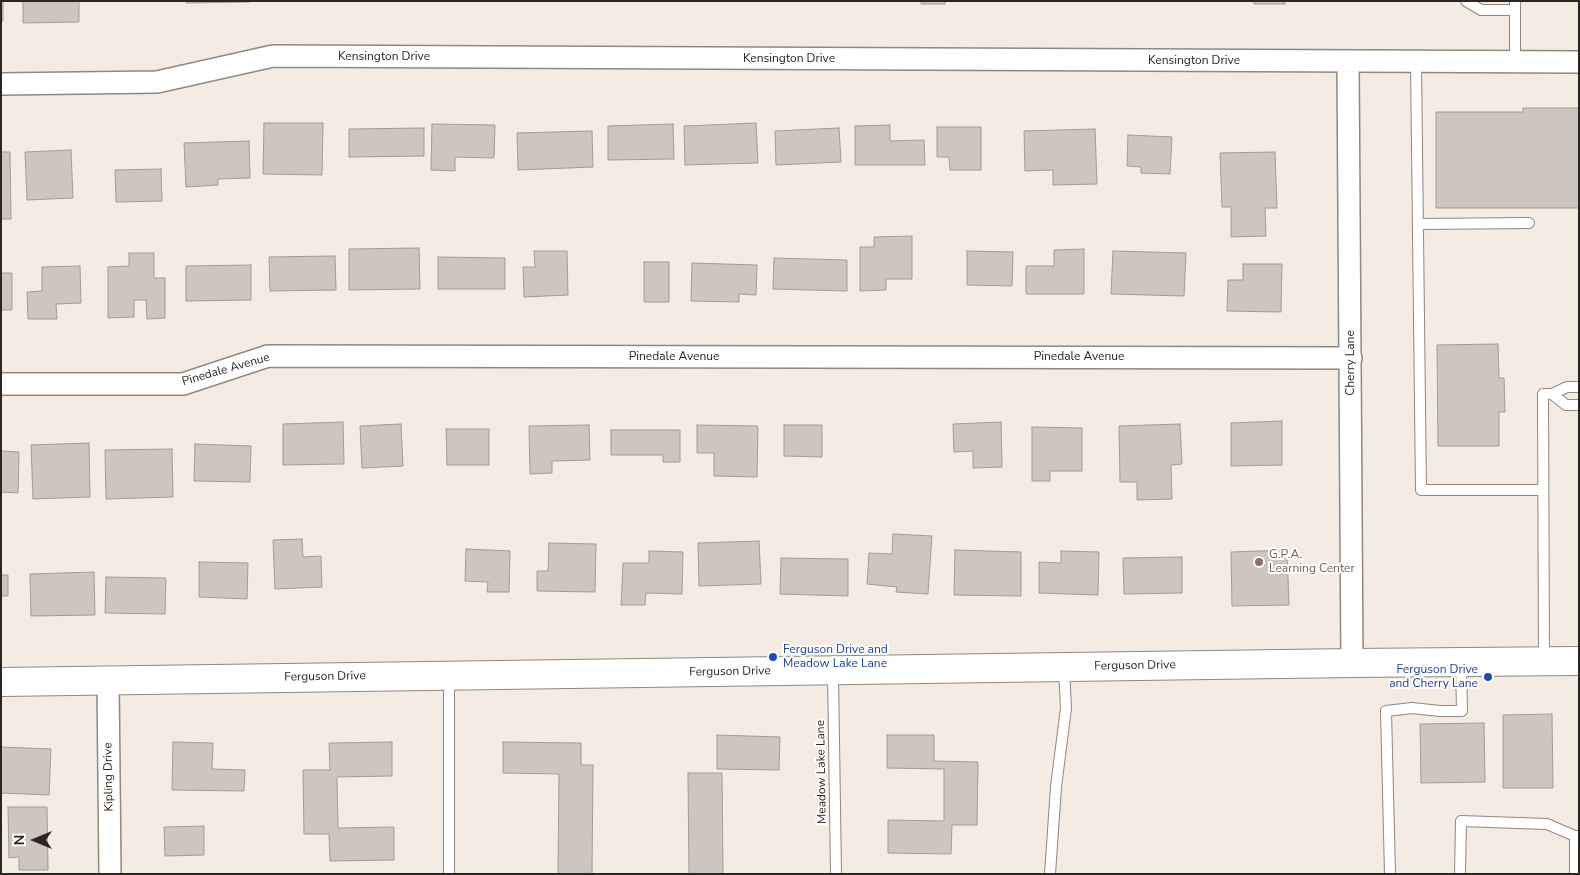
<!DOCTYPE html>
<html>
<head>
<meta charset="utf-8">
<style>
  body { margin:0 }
  #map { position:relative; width:1580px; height:875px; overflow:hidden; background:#f4ebe3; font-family:"Nunito Sans",sans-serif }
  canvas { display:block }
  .frame { position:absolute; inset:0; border:2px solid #292623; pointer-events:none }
  .north { position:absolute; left:10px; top:815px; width:50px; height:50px; -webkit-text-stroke:4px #fff; paint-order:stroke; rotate:270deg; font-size:14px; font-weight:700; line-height:20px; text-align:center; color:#292623 }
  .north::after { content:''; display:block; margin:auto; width:18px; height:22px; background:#292623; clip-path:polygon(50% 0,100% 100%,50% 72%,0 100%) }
</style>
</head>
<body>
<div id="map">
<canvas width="1580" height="875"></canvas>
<div class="frame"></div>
<div class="north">N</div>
</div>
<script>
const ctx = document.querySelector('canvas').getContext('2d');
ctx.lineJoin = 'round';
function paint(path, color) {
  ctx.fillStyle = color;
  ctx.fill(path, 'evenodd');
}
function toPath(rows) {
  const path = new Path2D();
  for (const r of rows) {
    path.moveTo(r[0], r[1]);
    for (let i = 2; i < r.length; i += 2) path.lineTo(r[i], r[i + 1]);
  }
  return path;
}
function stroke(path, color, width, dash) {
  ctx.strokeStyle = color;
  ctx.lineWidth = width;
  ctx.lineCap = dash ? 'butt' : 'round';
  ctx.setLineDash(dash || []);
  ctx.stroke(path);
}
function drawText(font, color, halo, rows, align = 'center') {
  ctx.font = font + ' "Nunito Sans",sans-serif';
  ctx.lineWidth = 4;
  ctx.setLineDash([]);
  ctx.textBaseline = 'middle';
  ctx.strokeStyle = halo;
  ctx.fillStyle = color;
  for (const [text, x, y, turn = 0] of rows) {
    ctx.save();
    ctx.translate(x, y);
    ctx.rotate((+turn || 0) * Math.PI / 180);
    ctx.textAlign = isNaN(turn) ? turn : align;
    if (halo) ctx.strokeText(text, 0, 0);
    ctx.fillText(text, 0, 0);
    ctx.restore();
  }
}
const building = toPath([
  [1,1,3,1,3,21,1,21,1,1],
  [23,1,79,1,79,22,23,23,23,1],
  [186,1,250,1,250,2,186,3,186,1],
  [921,1,945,1,945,4,921,4,921,1],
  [1254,1,1285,1,1285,4,1254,4,1254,1],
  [1523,108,1579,108,1579,208,1436,208,1436,112,1523,112,1523,108],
  [264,123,323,123,322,175,263,174,264,123],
  [756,123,758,163,685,165,684,126,756,123],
  [432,124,495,125,494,158,455,157,455,171,431,170,432,124],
  [673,124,674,159,608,160,608,126,673,124],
  [890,125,890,141,924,140,925,165,855,165,855,126,890,125],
  [937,127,981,127,981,170,950,170,949,157,937,157,937,127],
  [424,128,424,156,349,157,349,129,424,128],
  [839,128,841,162,776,165,775,131,839,128],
  [1095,129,1097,184,1053,185,1053,170,1025,171,1024,131,1095,129],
  [592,131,593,167,518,170,517,133,592,131],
  [1128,135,1172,137,1170,174,1141,173,1141,167,1127,166,1128,135],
  [249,141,250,178,218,179,218,185,186,187,184,143,249,141],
  [71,150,73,198,27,200,25,152,71,150],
  [1,152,10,152,11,219,1,219,1,152],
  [1275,152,1277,208,1265,208,1266,236,1231,237,1231,207,1222,207,1220,153,1275,152],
  [161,169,162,201,116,202,115,170,161,169],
  [912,236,912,279,886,279,886,290,860,291,860,247,874,247,874,237,912,236],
  [419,248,420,289,349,290,349,249,419,248],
  [1084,249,1084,294,1026,294,1026,266,1054,266,1054,250,1084,249],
  [534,251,567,251,568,295,524,297,523,267,535,267,534,251],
  [967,251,1013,252,1012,286,967,285,967,251],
  [1113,251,1186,253,1184,296,1111,294,1113,251],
  [129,253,154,253,154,278,165,278,165,318,147,319,146,300,134,300,134,317,108,318,108,267,129,266,129,253],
  [335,256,336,290,270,291,269,257,335,256],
  [438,257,505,258,505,289,438,289,438,257],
  [774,258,847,260,847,291,773,289,774,258],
  [644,262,669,262,669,302,644,302,644,262],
  [692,263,757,265,756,295,739,294,739,302,691,301,692,263],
  [1243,264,1282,264,1281,312,1227,311,1228,280,1243,280,1243,264],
  [251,265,251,300,186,301,186,266,251,265],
  [80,266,81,303,56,304,57,319,28,319,27,292,42,291,42,267,80,266],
  [1,273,12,273,12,310,1,310,1,273],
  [1498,344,1499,378,1504,378,1505,412,1499,412,1499,446,1438,446,1437,345,1498,344],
  [1282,421,1282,465,1231,466,1231,423,1282,421],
  [343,422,344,464,283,465,283,424,343,422],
  [1001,422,1002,467,973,468,973,451,954,452,953,424,1001,422],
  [401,424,403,466,362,468,360,426,401,424],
  [1180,424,1182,464,1171,465,1172,499,1137,500,1137,482,1120,482,1119,426,1180,424],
  [589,425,590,460,552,461,552,473,530,474,529,426,589,425],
  [697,425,758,426,757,477,714,476,714,453,697,453,697,425],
  [784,425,822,425,822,457,784,456,784,425],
  [1032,427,1082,428,1082,471,1050,471,1050,481,1032,481,1032,427],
  [446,429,489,429,489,465,447,465,446,429],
  [611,430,680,430,680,462,663,462,663,455,611,455,611,430],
  [89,443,90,497,33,499,31,445,89,443],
  [195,444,251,446,250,482,194,481,195,444],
  [172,449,173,497,106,499,105,450,172,449],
  [1,451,19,452,18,493,1,492,1,451],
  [893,534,932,536,928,594,896,592,897,587,867,584,869,553,892,554,893,534],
  [302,539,303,557,321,556,322,587,275,589,273,540,302,539],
  [759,541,761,584,699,586,698,543,759,541],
  [549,543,596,544,595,592,537,591,537,571,548,571,549,543],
  [466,549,510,551,509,592,487,592,488,582,465,581,466,549],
  [955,550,1021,552,1021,596,954,595,955,550],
  [1287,550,1289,605,1232,606,1231,552,1287,550],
  [649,551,683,552,682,594,646,593,645,605,621,605,623,563,649,563,649,551],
  [1061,551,1099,552,1098,595,1039,593,1039,562,1061,563,1061,551],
  [1182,557,1182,593,1124,594,1123,558,1182,557],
  [781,558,848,559,848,596,780,594,781,558],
  [199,562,248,563,247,599,199,597,199,562],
  [94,572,95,615,31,616,30,574,94,572],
  [1,575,8,575,8,596,1,596,1,575],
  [106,577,166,578,165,614,105,613,106,577],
  [1552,714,1553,788,1503,788,1503,715,1552,714],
  [1484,723,1485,782,1421,783,1420,724,1484,723],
  [717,735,780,737,779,770,717,769,717,735],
  [887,735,934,735,934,761,978,762,977,825,952,825,951,854,888,853,888,820,944,821,944,769,887,768,887,735],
  [173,742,213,743,212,769,245,770,244,791,172,790,173,742],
  [392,742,392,776,337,777,338,828,394,827,394,860,330,861,329,834,304,834,303,770,330,770,329,743,392,742],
  [503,742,581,743,581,765,593,765,592,874,558,874,559,774,503,773,503,742],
  [1,747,51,749,49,795,1,793,1,747],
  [688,773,722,773,723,874,689,874,688,773],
  [8,807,47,807,48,870,19,870,19,857,9,858,8,807],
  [204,826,204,855,165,856,164,827,204,826]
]);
paint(building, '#cec5be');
stroke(building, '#a39b94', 1);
const lane = toPath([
  [1466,1,1481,10,1515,10],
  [1515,1,1515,62],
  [1416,62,1421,490,1543,490],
  [1419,224,1529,223],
  [1579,387,1567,387,1552,394,1566,405,1579,405],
  [1544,661,1543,394,1552,394],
  [833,672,836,874],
  [449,874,449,676],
  [1050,874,1056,787,1066,708,1064,668],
  [1390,874,1386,711,1412,708,1440,711,1462,711,1461,663],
  [1460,874,1461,821,1547,824,1575,836],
  [1575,874,1575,836,1579,836]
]);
const street = toPath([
  [1348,62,1352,663],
  [1,84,157,82,273,56,1579,62],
  [1,384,183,384,268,356,1351,358],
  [108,680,110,874]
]);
const secondary = toPath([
  [1,682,1352,663,1579,661]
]);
stroke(lane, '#908881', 12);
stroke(street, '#908881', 24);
stroke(secondary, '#908881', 30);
stroke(lane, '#fff', 10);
stroke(street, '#fff', 21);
stroke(secondary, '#fff', 28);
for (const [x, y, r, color] of [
  [1259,562,5,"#8d6e63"],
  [773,657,5,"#1a4fb4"],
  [1488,677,5,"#1a4fb4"]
]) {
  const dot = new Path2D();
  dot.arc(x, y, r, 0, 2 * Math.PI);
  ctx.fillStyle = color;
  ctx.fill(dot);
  stroke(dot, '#fff', 2);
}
drawText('12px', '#292623', '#fff', [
  ["Kensington Drive",384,57],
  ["Kensington Drive",789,59],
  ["Kensington Drive",1194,61],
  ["Pinedale Avenue",674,357],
  ["Pinedale Avenue",1079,357],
  ["Cherry Lane",1351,363,-90],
  ["Pinedale Avenue",226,370,-16],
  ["Ferguson Drive",1135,666,-1],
  ["Ferguson Drive",730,672,-1],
  ["Ferguson Drive",325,677,-1],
  ["Meadow Lake Lane",822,772,-91],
  ["Kipling Drive",109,777,-91]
]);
drawText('12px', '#785e54', '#fff', [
  ["G.P.A.",1269,555],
  ["Learning Center",1269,569]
], 'left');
drawText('12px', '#164399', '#fff', [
  ["Ferguson Drive and",783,650],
  ["Meadow Lake Lane",783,664],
  ["Ferguson Drive",1478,670,"right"],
  ["and Cherry Lane",1478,684,"right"]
], 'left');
</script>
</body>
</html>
